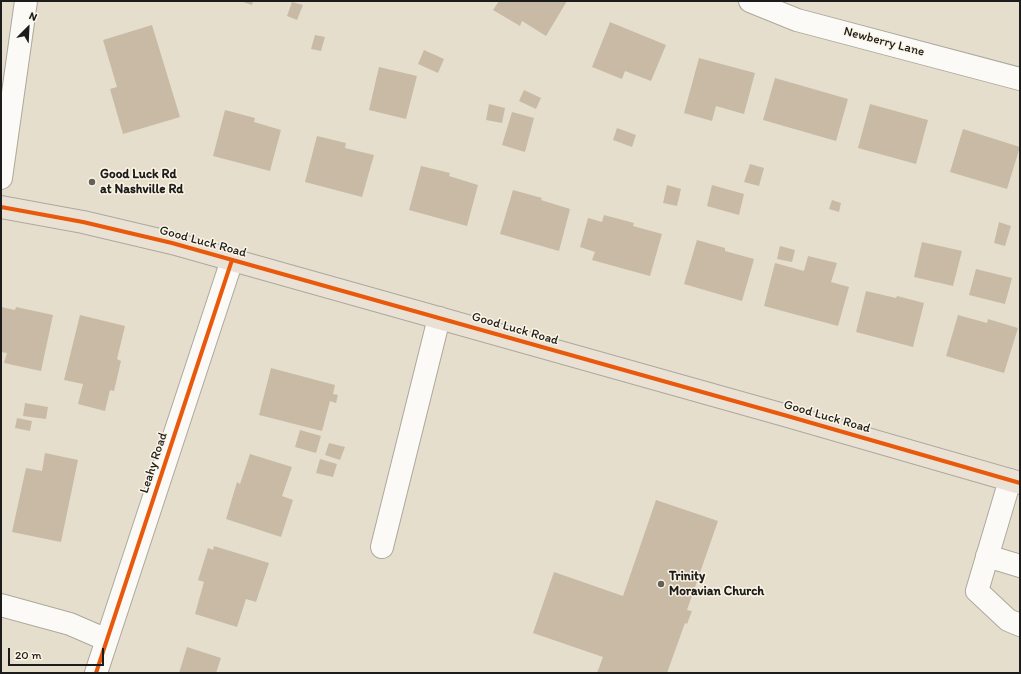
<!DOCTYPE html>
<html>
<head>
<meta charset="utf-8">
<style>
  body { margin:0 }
  #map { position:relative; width:1021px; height:674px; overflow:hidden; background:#e6decc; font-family:Itim,sans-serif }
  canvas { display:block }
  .frame { position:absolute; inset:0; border:2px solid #1c1c1c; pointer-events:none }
  .north { position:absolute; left:8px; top:8px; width:40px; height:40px; -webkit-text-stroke:3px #fcf5e5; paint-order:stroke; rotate:24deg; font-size:11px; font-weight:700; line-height:16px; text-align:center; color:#1c1c1c }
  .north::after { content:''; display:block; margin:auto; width:14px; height:18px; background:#1c1c1c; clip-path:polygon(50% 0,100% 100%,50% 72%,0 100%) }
  .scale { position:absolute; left:8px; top:648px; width:96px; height:18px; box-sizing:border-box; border:2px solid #1c1c1c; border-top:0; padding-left:5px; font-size:12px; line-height:14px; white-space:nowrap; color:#1c1c1c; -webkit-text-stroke:3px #fcf5e5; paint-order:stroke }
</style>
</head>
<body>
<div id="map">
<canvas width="1021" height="674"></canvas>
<div class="frame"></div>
<div class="north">N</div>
<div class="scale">20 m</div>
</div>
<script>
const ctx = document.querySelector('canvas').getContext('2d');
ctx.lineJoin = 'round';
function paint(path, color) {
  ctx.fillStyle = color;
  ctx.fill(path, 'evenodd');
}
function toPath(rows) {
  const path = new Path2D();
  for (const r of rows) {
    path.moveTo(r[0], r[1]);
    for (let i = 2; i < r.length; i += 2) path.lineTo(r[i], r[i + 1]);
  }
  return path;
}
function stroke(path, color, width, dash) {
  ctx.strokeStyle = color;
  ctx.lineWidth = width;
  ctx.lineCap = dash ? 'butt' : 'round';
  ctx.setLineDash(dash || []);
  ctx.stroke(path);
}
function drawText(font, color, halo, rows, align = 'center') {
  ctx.font = font + ' Itim,sans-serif';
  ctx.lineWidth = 3;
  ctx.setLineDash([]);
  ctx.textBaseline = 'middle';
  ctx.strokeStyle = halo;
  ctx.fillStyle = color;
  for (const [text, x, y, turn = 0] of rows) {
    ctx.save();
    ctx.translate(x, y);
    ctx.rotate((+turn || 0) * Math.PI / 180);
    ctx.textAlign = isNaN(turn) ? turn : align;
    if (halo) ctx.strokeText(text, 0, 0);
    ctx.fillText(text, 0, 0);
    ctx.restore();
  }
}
paint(toPath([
  [240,1,253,1,252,5],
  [499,1,567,1,546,36,522,21,520,26,493,10],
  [292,2,303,5,297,20,287,16],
  [610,22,666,45,651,81,625,71,622,79,592,67],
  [152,25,180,117,123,134,110,89,117,87,103,40],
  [315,35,325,37,321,51,311,49],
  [424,50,444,59,438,73,418,64],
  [699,58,755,73,744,114,716,106,712,121,684,113],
  [379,67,417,76,406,119,369,110],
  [775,78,848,99,836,141,763,120],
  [524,90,541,98,536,109,519,101],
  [489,104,505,108,502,123,486,120],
  [870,104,928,120,916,164,858,148],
  [225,110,255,118,254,122,281,130,270,171,213,156],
  [512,112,534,118,525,152,502,145],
  [617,128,636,135,632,147,613,140],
  [963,129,1020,147,1007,189,950,172],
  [317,136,346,143,345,148,374,155,362,197,305,182],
  [750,164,764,168,759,186,744,182],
  [421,166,450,173,449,176,478,185,467,226,409,210],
  [667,185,681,189,677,206,663,203],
  [712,185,744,194,739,215,707,206],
  [513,190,542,198,541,200,570,209,559,251,500,234],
  [832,200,841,203,839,212,829,209],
  [604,215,634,223,633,226,662,234,650,276,592,260,595,252,580,247,588,218,602,222],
  [999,222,1011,226,1005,246,994,243],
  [697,240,725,248,725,251,754,259,742,301,684,284],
  [922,242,962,251,953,286,914,277],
  [780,246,795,250,792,262,777,259],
  [808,256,837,263,831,282,849,287,838,326,764,306,775,263,804,271],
  [976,269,1012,278,1005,304,969,295],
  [866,291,896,298,897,296,924,303,913,347,856,332],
  [1,307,15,310,16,307,53,315,41,371,4,363,7,353,1,352],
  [80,315,125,326,117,359,121,361,114,391,110,390,105,411,78,404,83,384,64,380],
  [958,315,987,323,988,319,1018,328,1004,373,946,356],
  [271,368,335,385,333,394,338,395,336,403,330,401,322,431,259,415],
  [25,403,48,407,46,419,23,416],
  [17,418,32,421,30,431,15,428],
  [300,430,321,436,316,453,295,447],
  [329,443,345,447,340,460,325,455],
  [45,453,78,460,61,542,12,532,26,468,42,471],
  [250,454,292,467,282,496,293,500,281,537,226,519,237,482,240,484],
  [320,459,337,464,333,477,316,473],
  [656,500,718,521,687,610,692,611,687,624,685,623,667,673,597,673,603,657,533,633,554,572,623,596],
  [214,546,269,563,256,602,246,599,237,627,195,614,204,582,198,580,208,548,213,550],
  [187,647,221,658,216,673,179,673]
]), '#c8baa5');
const minor = toPath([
  [750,1,797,20,1020,79],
  [1,178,26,1],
  [1010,480,977,591,1008,620,1020,625],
  [382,547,439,318],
  [987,556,1020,566],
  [1,605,70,624,107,640],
  [96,673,232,260]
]);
const major = toPath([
  [1,207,83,222,172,243,784,415,1020,483]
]);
stroke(minor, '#ada89d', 24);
stroke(major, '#ada89d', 24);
stroke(minor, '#fbfaf7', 22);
stroke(major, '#e8e1d4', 22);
stroke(toPath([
  [1,207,83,222,172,243,784,415,1020,483],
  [96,673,232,260]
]), '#e8590c', 4);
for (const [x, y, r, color] of [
  [92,182,4,"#63605a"],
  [661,584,4,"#63605a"]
]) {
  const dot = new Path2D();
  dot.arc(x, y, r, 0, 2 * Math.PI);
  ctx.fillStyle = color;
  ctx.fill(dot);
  stroke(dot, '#fcf5e5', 1.5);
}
drawText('13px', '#1c1c1c', '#fcf5e5', [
  ["Newberry Lane",884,42,15],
  ["Good Luck Road",203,242,15],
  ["Good Luck Road",515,329,16],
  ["Good Luck Road",827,417,16],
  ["Leahy Road",154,463,-72]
]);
drawText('bold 13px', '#1c1c1c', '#fcf5e5', [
  ["Good Luck Rd",100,175],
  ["at Nashville Rd",100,190],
  ["Trinity",669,577],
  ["Moravian Church",669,592]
], 'left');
</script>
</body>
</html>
